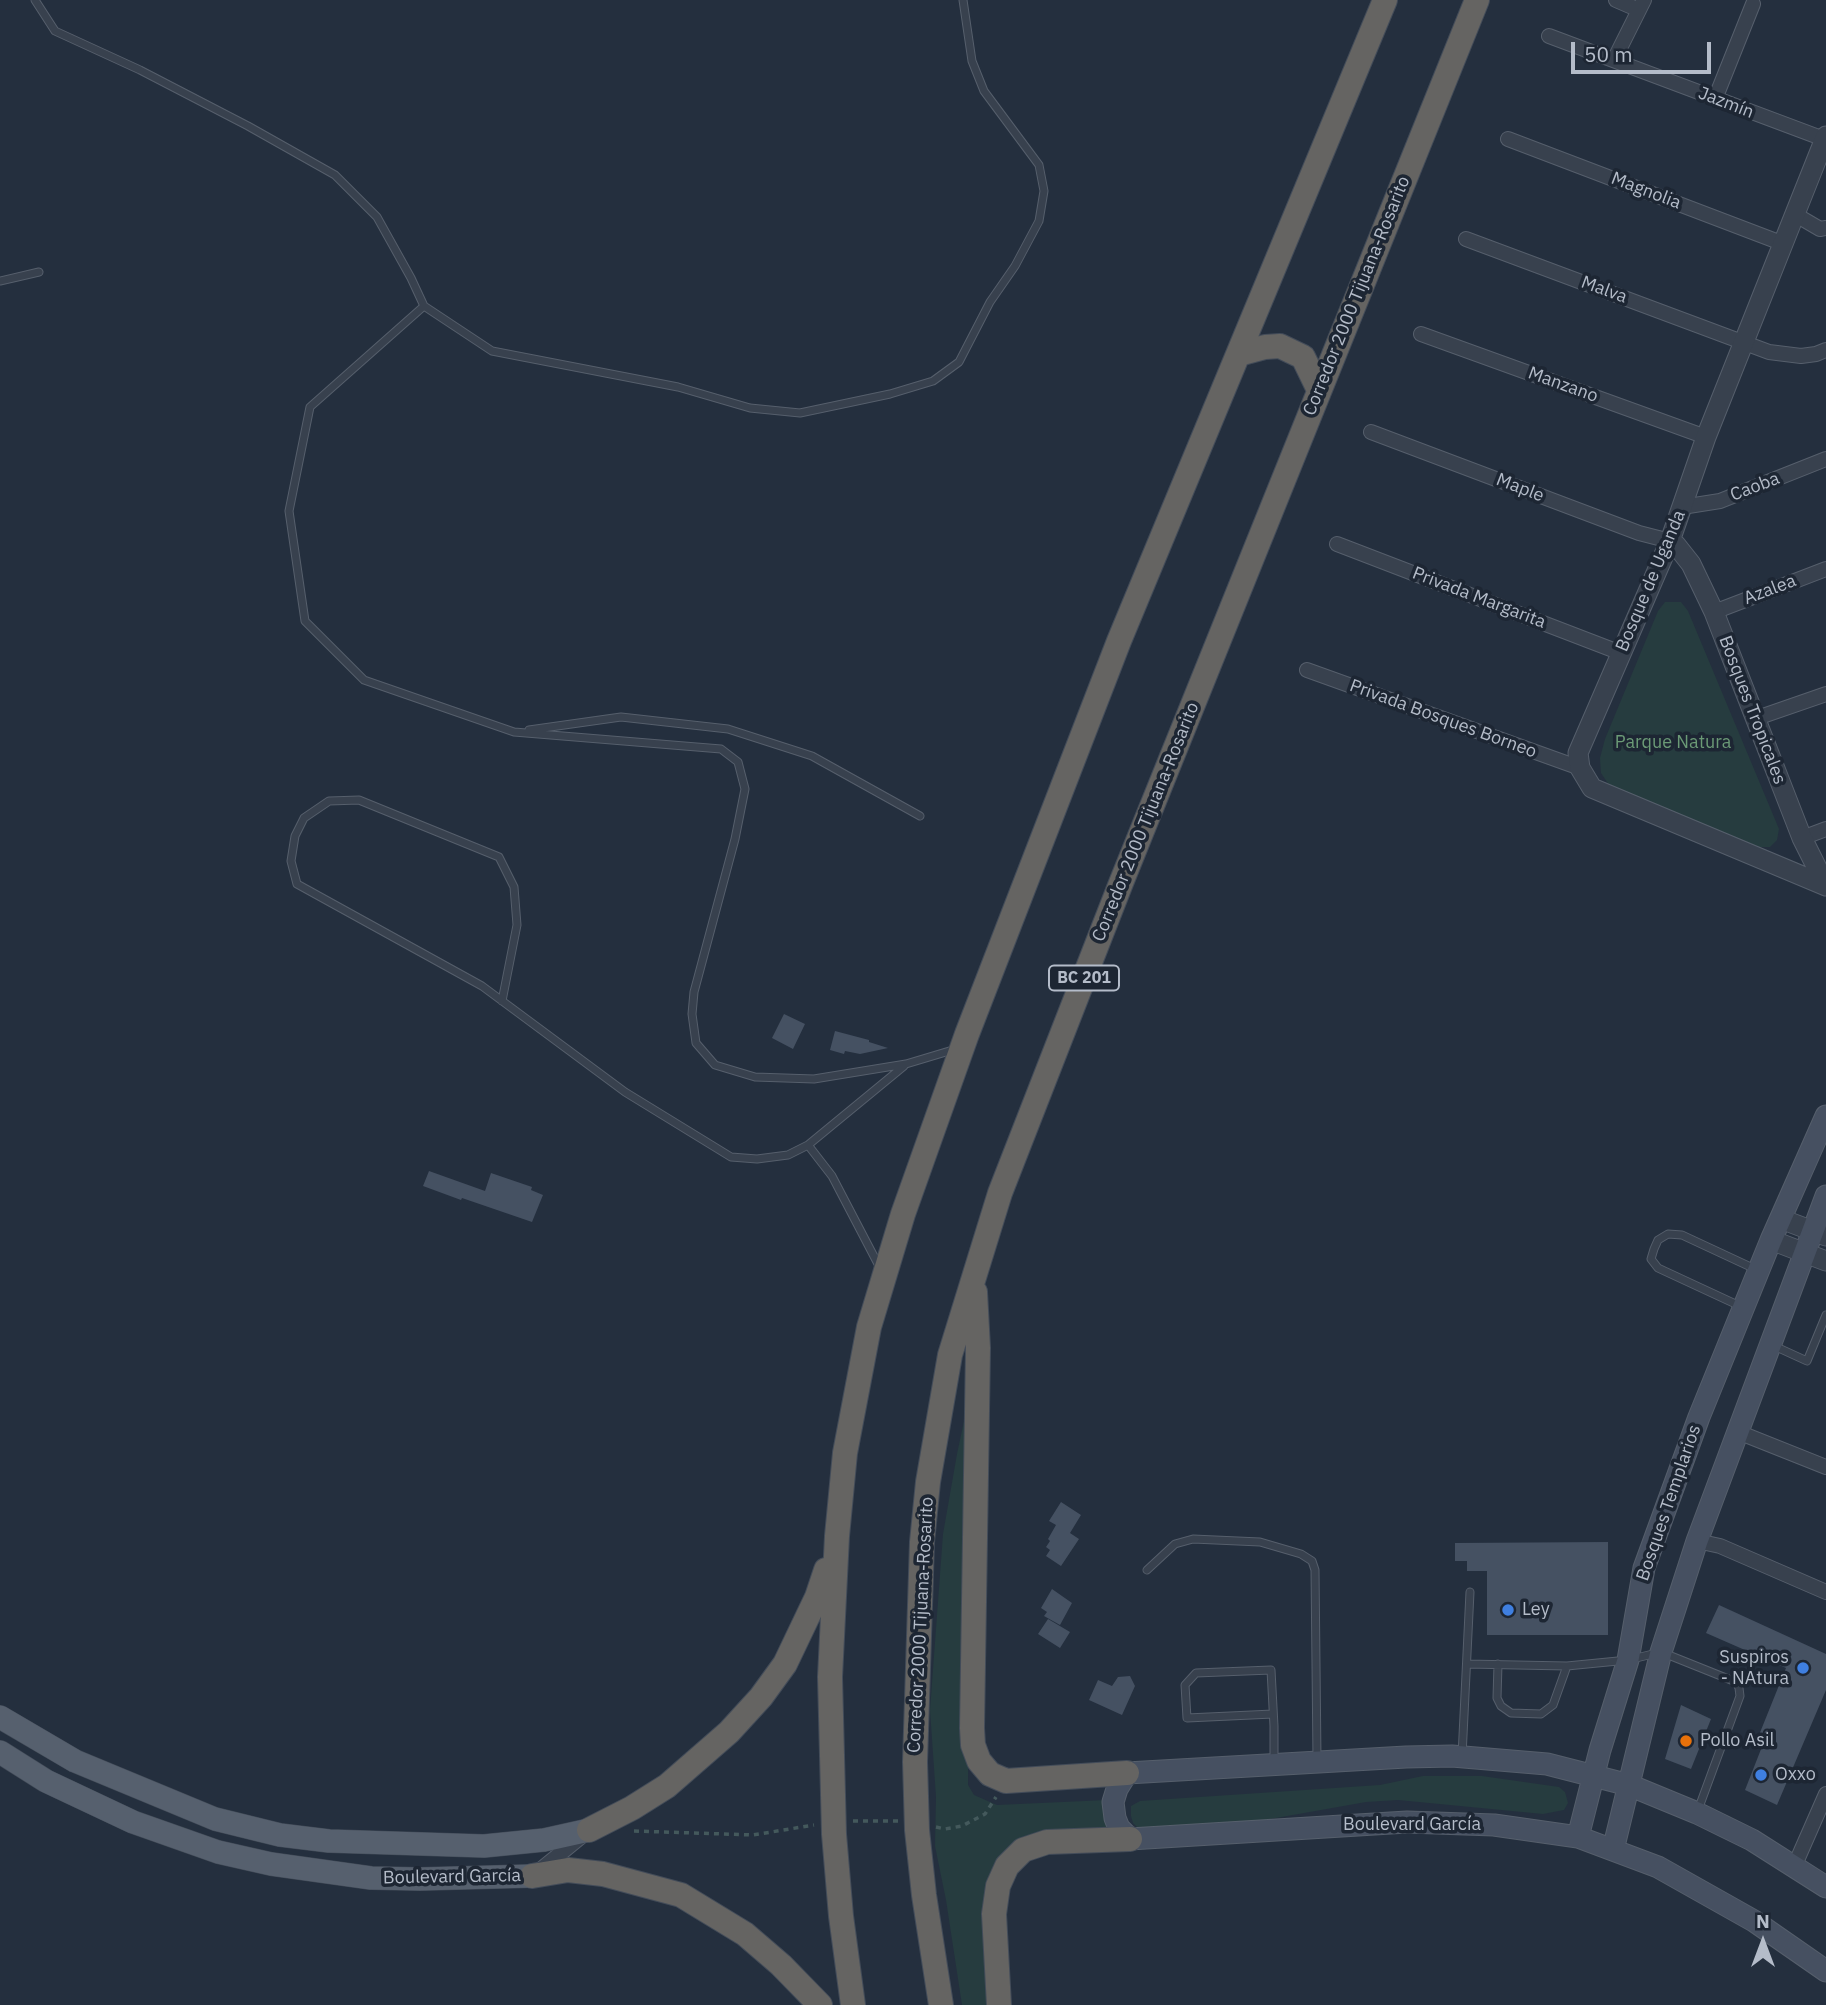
<!DOCTYPE html>
<html>
<head>
<meta charset="utf-8">
<style>
  body { margin:0 }
  #map { position:relative; width:1826px; height:2005px; overflow:hidden; background:#242f3e; font-family:"IBM Plex Sans",sans-serif }
  canvas { display:block }
  .north { position:absolute; left:1728px; top:1907px; width:70px; height:70px; -webkit-text-stroke:5px #1d2633; paint-order:stroke; rotate:0deg; font-size:19px; font-weight:700; line-height:28px; text-align:center; color:#b4bcc9 }
  .north::after { content:''; display:block; margin:auto; width:24px; height:32px; background:#b4bcc9; clip-path:polygon(50% 0,100% 100%,50% 72%,0 100%) }
  .scale { position:absolute; left:1571px; top:42px; width:140px; height:32px; box-sizing:border-box; border:4px solid #b4bcc9; border-top:0; padding-left:9px; font-size:21px; line-height:24px; white-space:nowrap; color:#b4bcc9; -webkit-text-stroke:5px #1d2633; paint-order:stroke }
</style>
</head>
<body>
<div id="map">
<canvas width="1826" height="2005"></canvas>
<div class="north">N</div>
<div class="scale">50 m</div>
</div>
<script>
const ctx = document.querySelector('canvas').getContext('2d');
ctx.lineJoin = 'round';
function paint(path, color) {
  ctx.fillStyle = color;
  ctx.fill(path, 'evenodd');
}
function toPath(rows) {
  const path = new Path2D();
  for (const r of rows) {
    path.moveTo(r[0], r[1]);
    for (let i = 2; i < r.length; i += 2) path.lineTo(r[i], r[i + 1]);
  }
  return path;
}
function stroke(path, color, width, dash) {
  ctx.strokeStyle = color;
  ctx.lineWidth = width;
  ctx.lineCap = dash ? 'butt' : 'round';
  ctx.setLineDash(dash || []);
  ctx.stroke(path);
}
function drawText(font, color, halo, rows, align = 'center') {
  ctx.font = font + ' "IBM Plex Sans",sans-serif';
  ctx.lineWidth = 7;
  ctx.setLineDash([]);
  ctx.textBaseline = 'middle';
  ctx.strokeStyle = halo;
  ctx.fillStyle = color;
  for (const [text, x, y, turn = 0] of rows) {
    ctx.save();
    ctx.translate(x, y);
    ctx.rotate((+turn || 0) * Math.PI / 180);
    ctx.textAlign = isNaN(turn) ? turn : align;
    if (halo) ctx.strokeText(text, 0, 0);
    ctx.fillText(text, 0, 0);
    ctx.restore();
  }
}
paint(toPath([
  [1665,602,1681,602,1688,611,1779,829,1777,840,1770,847,1759,847,1611,788,1601,773,1600,758,1605,739,1658,611],
  [970,1393,968,1785,974,1795,997,1805,1107,1800,1110,1829,1016,1842,991,2005,962,2005,946,1900,935,1846,936,1797,930,1710,943,1534,957,1454],
  [1423,1776,1482,1776,1559,1787,1565,1792,1568,1803,1564,1810,1543,1814,1398,1800,1366,1802,1259,1821,1138,1828,1133,1823,1131,1816,1131,1806,1140,1801,1380,1785]
]), '#263c3f');
paint(toPath([
  [784,1014,805,1024,793,1049,772,1038],
  [835,1031,869,1040,869,1042,888,1048,860,1054,845,1051,844,1054,830,1050],
  [429,1171,485,1191,491,1173,532,1187,531,1190,543,1195,532,1222,462,1198,461,1200,423,1186],
  [1061,1502,1081,1515,1070,1533,1079,1539,1061,1566,1046,1556,1050,1550,1046,1547,1050,1541,1048,1539,1056,1525,1049,1521],
  [1608,1542,1608,1635,1487,1635,1487,1571,1467,1571,1467,1561,1455,1561,1455,1543],
  [1052,1589,1072,1603,1060,1625,1044,1616,1047,1612,1041,1608],
  [1719,1605,1826,1654,1826,1690,1777,1805,1745,1790,1765,1739,1759,1735,1786,1668,1706,1633],
  [1048,1619,1070,1632,1060,1648,1038,1634],
  [1130,1676,1135,1686,1122,1715,1089,1700,1098,1680,1112,1686,1118,1677],
  [1681,1705,1711,1719,1691,1769,1665,1759]
]), '#455162');
const service = toPath([
  [35,0,55,31,140,70,248,126,335,175,377,217,411,278,424,306,492,351,678,387,750,408,800,413,890,394,933,381,959,362,990,302,1015,266,1039,221,1044,191,1039,165,984,91,972,61,963,0],
  [0,281,39,272],
  [424,306,310,407,289,511,305,621,364,680,514,732,721,749,738,762,745,789,735,839,694,992,692,1014,696,1043,715,1065,755,1077,814,1079,906,1064,956,1049],
  [529,730,621,717,728,729,812,756,920,816],
  [502,1001,517,925,514,887,499,857,359,800,329,801,304,818,295,836,291,861,297,884,482,986,625,1092,731,1157,757,1159,788,1155,808,1145,904,1066],
  [808,1145,832,1176,879,1266],
  [1742,1307,1658,1268,1651,1259,1654,1249,1658,1240,1668,1234,1682,1235,1755,1269],
  [1772,1345,1807,1361,1826,1315],
  [1147,1570,1175,1544,1193,1539,1260,1542,1301,1554,1312,1561,1315,1570,1317,1759],
  [1467,1664,1567,1666,1628,1660,1661,1652,1736,1682,1739,1688,1740,1696,1698,1810],
  [1498,1664,1497,1698,1501,1706,1511,1713,1541,1714,1553,1705,1567,1666],
  [1273,1714,1187,1718,1185,1685,1196,1673,1271,1670,1274,1726,1274,1764],
  [1462,1756,1470,1592]
]);
const minor = toPath([
  [1616,0,1639,10],
  [1549,36,1824,139],
  [1614,60,1644,0],
  [1715,99,1753,4],
  [1508,139,1784,244],
  [1796,215,1820,229,1826,228],
  [1466,239,1769,352,1801,356,1816,354,1826,350],
  [1421,334,1706,437],
  [1371,432,1639,533,1670,541],
  [1682,507,1720,501,1826,459],
  [1337,544,1621,653],
  [1714,612,1826,569],
  [1307,670,1580,768],
  [1754,719,1826,694],
  [1802,838,1826,829],
  [1738,1432,1826,1467],
  [1697,1541,1720,1546,1826,1592],
  [1794,1867,1826,1794],
  [539,1871,583,1835]
]);
const tertiary = toPath([
  [1826,136,1706,437,1670,541,1578,753,1580,768,1592,788,1826,886],
  [1670,541,1676,545,1691,564,1714,612,1802,838,1826,886],
  [1781,1219,1826,1236],
  [1771,1240,1826,1261]
]);
const secondary = toPath([
  [1578,1837,1600,1750,1628,1660,1644,1568,1699,1417,1771,1240,1826,1116],
  [1613,1850,1661,1652,1697,1541,1826,1196],
  [1826,1887,1752,1840,1697,1813,1629,1785,1547,1764,1452,1756,1406,1757,1127,1773,1117,1789,1113,1802,1115,1818,1119,1828,1130,1839,1407,1822,1494,1825,1578,1837,1658,1867,1754,1921,1826,1971]
]);
const primary = toPath([
  [0,1717,75,1761,215,1819,280,1835,329,1841,484,1846,544,1840,589,1830],
  [0,1752,46,1781,133,1822,218,1852,271,1864,371,1878,420,1879,532,1876]
]);
const trunk = toPath([
  [1239,354,1265,347,1280,346,1303,357,1319,390],
  [975,1292,978,1348,972,1728,973,1745,979,1761,990,1774,1006,1781,1127,1773],
  [589,1830,632,1808,667,1786,729,1732,761,1697,785,1664,817,1597,826,1570],
  [532,1876,568,1870,603,1874,681,1895,745,1934,781,1965,820,2005],
  [853,2005,841,1916,834,1834,830,1677,837,1536,845,1453,869,1327,903,1214,967,1034,1119,641,1385,0],
  [941,2005,924,1895,917,1830,915,1762,922,1542,928,1482,950,1355,1000,1193,1121,883,1477,0],
  [999,2005,994,1914,998,1886,1007,1866,1023,1850,1047,1842,1130,1839]
]);
stroke(service, '#565f6c', 9);
stroke(minor, '#565f6c', 16);
stroke(tertiary, '#565f6c', 21);
stroke(secondary, '#565f6c', 23);
stroke(primary, '#414a57', 24);
stroke(trunk, '#434c59', 26);
stroke(toPath([
  [853,1821,898,1821],
  [936,1827,945,1829,962,1826,985,1814,996,1797],
  [634,1831,753,1835,814,1825]
]), '#44595c', 3.5, [5, 5]);
stroke(service, '#38414e', 7);
stroke(minor, '#38414e', 14);
stroke(tertiary, '#38414e', 19);
stroke(secondary, '#465061', 21);
stroke(primary, '#56606e', 23);
stroke(trunk, '#656462', 24);
for (const [x, y, r, color] of [
  [1508,1610,7,"#3f7fe0"],
  [1803,1668,7,"#3f7fe0"],
  [1686,1741,7,"#e8710a"],
  [1761,1775,7,"#3f7fe0"]
]) {
  const dot = new Path2D();
  dot.arc(x, y, r, 0, 2 * Math.PI);
  ctx.fillStyle = color;
  ctx.fill(dot);
  stroke(dot, '#1d2633', 2.5);
}
for (const [x, y, w] of [
  [1084,978,70]
]) {
  const box = new Path2D();
  box.roundRect(x - w / 2, y - 12.5, w, 25, 5);
  ctx.fillStyle = '#1d2633';
  ctx.fill(box);
  stroke(box, '#b4bcc9', 2);
}
drawText('bold 16px', '#b4bcc9', null, [
  ["BC 201",1084,978]
]);
drawText('18px', '#b4bcc9', '#1d2633', [
  ["Jazmín",1726,103,21],
  ["Magnolia",1646,191,21],
  ["Malva",1604,290,20],
  ["Corredor 2000 Tijuana-Rosarito",1357,296,-68],
  ["Manzano",1563,385,20],
  ["Caoba",1755,487,-21],
  ["Maple",1520,488,21],
  ["Bosque de Uganda",1651,581,-67],
  ["Azalea",1770,590,-21],
  ["Privada Margarita",1479,598,21],
  ["Bosques Tropicales",1752,710,69],
  ["Privada Bosques Borneo",1443,719,20],
  ["Corredor 2000 Tijuana-Rosarito",1146,822,-68],
  ["Bosques Templarios",1669,1503,-71],
  ["Corredor 2000 Tijuana-Rosarito",921,1625,-87],
  ["Boulevard García",1412,1825],
  ["Boulevard García",452,1877,-1]
]);
drawText('18px', '#6b9a76', '#1d2633', [
  ["Parque Natura",1673,743]
]);
drawText('18px', '#b4bcc9', '#1d2633', [
  ["Ley",1522,1610],
  ["Suspiros",1789,1658,"right"],
  ["- NAtura",1789,1679,"right"],
  ["Pollo Asil",1700,1741],
  ["Oxxo",1775,1775]
], 'left');
</script>
</body>
</html>
